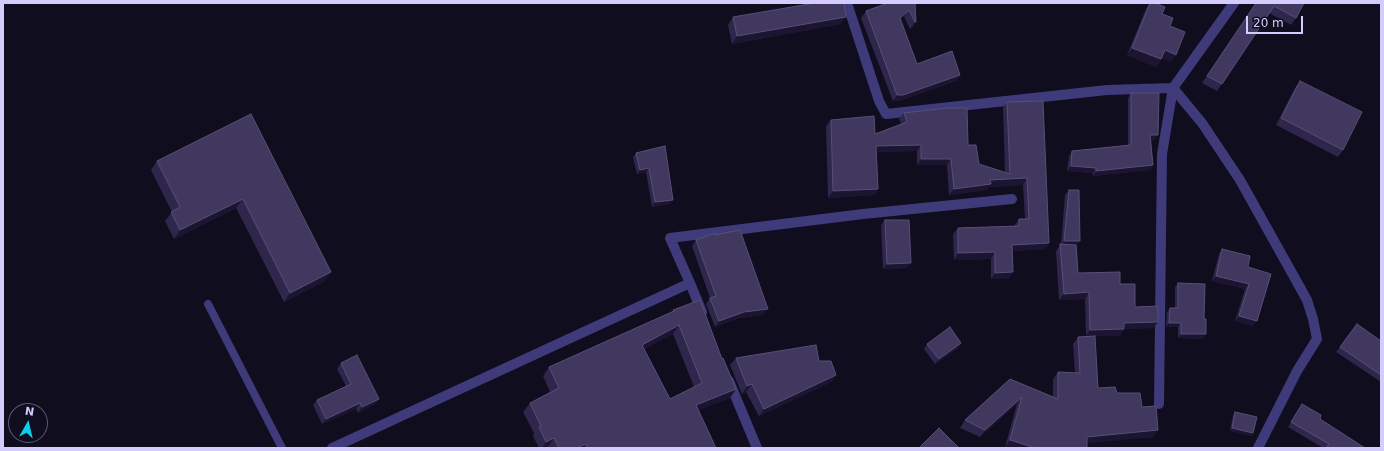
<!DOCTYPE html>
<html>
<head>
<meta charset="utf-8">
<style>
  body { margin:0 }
  #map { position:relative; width:1384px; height:451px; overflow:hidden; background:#100d1e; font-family:"DejaVu Sans",sans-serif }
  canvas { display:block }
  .frame { position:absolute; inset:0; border:4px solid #d3ccfd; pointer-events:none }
  .north { position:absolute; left:8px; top:403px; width:40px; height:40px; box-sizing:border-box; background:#100d1e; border:1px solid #5e5977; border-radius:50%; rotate:8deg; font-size:11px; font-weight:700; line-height:16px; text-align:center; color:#d3ccfd }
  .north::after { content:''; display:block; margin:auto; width:14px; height:18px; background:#0bcce9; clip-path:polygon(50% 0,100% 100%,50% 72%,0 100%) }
  .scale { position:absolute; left:1246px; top:16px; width:57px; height:18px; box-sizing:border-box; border:2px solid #d3ccfd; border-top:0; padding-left:5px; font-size:12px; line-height:14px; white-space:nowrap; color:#d3ccfd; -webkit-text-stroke:3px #100d1e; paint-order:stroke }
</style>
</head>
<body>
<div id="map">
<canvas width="1384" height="451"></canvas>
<div class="frame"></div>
<div class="north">N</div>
<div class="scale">20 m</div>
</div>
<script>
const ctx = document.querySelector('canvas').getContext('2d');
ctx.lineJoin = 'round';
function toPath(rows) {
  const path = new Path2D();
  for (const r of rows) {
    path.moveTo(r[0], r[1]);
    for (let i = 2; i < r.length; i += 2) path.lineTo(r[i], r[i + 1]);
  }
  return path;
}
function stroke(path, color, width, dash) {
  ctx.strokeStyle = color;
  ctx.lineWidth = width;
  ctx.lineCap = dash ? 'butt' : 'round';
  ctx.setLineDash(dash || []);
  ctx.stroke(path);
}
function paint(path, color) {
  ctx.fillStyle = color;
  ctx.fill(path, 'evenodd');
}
stroke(toPath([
  [208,304,282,448]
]), '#3f3a7a', 8);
stroke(toPath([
  [847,3,879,101,886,114,1107,90,1173,88],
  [1173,88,1202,123,1240,180,1307,300,1313,319,1317,339,1297,371,1258,448],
  [690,283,702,312],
  [729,381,757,448],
  [1159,404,1162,154,1173,88,1234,3],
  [332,448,690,283,670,238,863,214,1012,199]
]), '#3f3a7a', 10);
paint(toPath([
  [888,3,918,3,915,6,916,22,912,28,910,29,904,16,900,20,917,64,960,75,956,81,899,101,893,101,861,18,866,11],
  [1150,3,1155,3,1170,26,1171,62,1162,58,1156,67,1127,55,1146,9],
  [1256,3,1304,3,1296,18,1291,25,1269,13,1217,91,1202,83],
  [733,17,841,24,732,44,728,25],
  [1300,81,1343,150,1338,157,1276,125,1295,88],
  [1131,93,1158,135,1154,140,1151,140,1153,165,1150,170,1093,176,1093,173,1067,171,1069,156,1072,151,1128,145,1128,98],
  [1007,102,1049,243,1045,249,1012,251,1008,279,991,279,991,259,954,260,953,234,958,228,1014,226,1019,219,1025,219,1023,185,989,187,986,190,949,195,947,165,917,165,917,151,876,152,878,189,874,195,828,198,826,126,831,120,875,134,901,124,899,119,904,113,968,145,979,164,1005,172,1003,108],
  [251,114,325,281,284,302,236,208,174,239,165,221,172,212,151,170,157,161],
  [665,146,670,204,652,207,646,172,637,174,633,157,636,153],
  [1069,190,1077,246,1078,273,1120,284,1135,307,1158,322,1153,328,1124,329,1120,336,1095,336,1098,388,1117,393,1142,407,1153,437,1005,447,1017,404,980,437,960,428,965,420,1010,379,1053,397,1053,379,1058,372,1075,373,1073,344,1078,337,1086,336,1085,299,1059,300,1056,251,1061,244,1065,195],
  [885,220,907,268,883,269,881,225],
  [715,235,763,315,739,318,715,327,706,304,710,298,692,246,696,240],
  [1222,249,1248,267,1253,326,1235,321,1245,289,1212,281,1219,254],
  [1178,283,1203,339,1178,338,1178,327,1166,327,1167,312,1170,308,1175,308,1175,287],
  [673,310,722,359,736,389,730,398,698,410,716,448,549,448,548,447,545,448,539,448,533,436,534,433,523,412,530,403,550,392,543,376,549,367,672,312],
  [673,334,694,387,670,399,644,349],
  [1357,324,1381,341,1381,382,1336,352],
  [961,343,958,348,935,364,924,349,927,344],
  [736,358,819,361,836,375,831,382,759,416,746,392,742,394,730,365],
  [341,363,379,399,375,404,358,413,356,409,322,424,313,405,317,400,346,386,337,369],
  [1302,404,1320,419,1365,448,1323,448,1288,427],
  [1235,412,1252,436,1230,431,1233,415]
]), '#2e264b');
paint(toPath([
  [909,10,904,16,895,25,900,18],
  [846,17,841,24,732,44,737,36],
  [915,22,916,22,912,28,910,29],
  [1132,48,1161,59,1156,67,1127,55],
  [1165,50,1176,55,1171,62,1160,58],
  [960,75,956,81,899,101,893,101,897,95],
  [1150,135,1158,135,1154,140,1147,140],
  [921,145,917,151,871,152,876,146],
  [921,159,951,159,947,165,917,165],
  [1153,165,1150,170,1093,176,1096,171],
  [1071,166,1096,168,1093,173,1067,171],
  [649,168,646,172,637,174,640,170],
  [1027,178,1023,185,989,187,986,190,949,195,954,189,990,180],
  [878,189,874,195,828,198,833,191],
  [243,199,236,208,174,239,180,230],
  [673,200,670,204,652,207,655,202],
  [1064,241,1080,241,1077,246,1061,246],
  [1049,243,1045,249,1008,251,1012,245],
  [995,252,991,259,954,260,958,253],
  [911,263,907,268,883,269,887,264],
  [331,272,325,281,284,302,290,293],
  [1013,272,1008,279,991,279,995,273],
  [1216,276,1249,284,1245,289,1212,281],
  [1089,292,1085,299,1059,300,1064,294],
  [768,309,763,315,739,318,715,327,719,321,744,312],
  [1239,316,1257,321,1253,326,1235,321],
  [1158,322,1153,328,1124,329,1120,336,1086,336,1090,330,1124,323],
  [1169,323,1181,323,1178,327,1166,327],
  [679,325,673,334,636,354,642,345],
  [1181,334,1206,334,1203,339,1178,338],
  [961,343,958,348,935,364,939,359],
  [836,375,831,382,759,416,764,409],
  [752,384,746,392,742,394,747,386],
  [736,389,730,398,689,414,696,405],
  [1022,397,1017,404,980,437,985,430],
  [379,399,375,404,358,413,362,407],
  [360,403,356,409,322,424,326,419],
  [1232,428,1253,433,1252,436,1230,431],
  [1158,430,1153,437,1082,444,1087,437],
  [554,438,548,447,545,448,542,448,546,442],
  [1010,440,1035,448,1009,448,1005,447],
  [586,444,583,448,577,448]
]), '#1b1531');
const building = toPath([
  [815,3,844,3,846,17,737,36,733,17,815,3],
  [888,3,916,3,915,4,916,22,915,22,909,10,900,18,917,64,952,51,960,75,903,95,897,95,866,11,888,3],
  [1150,3,1155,3,1165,7,1162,14,1173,18,1170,26,1185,32,1176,55,1165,50,1161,59,1132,48,1150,3],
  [1256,3,1304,3,1296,18,1274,6,1222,84,1207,76,1256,3],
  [1300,81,1362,112,1343,150,1281,118,1300,81],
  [1131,93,1159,93,1158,135,1150,135,1153,165,1096,171,1096,168,1071,166,1072,151,1131,145,1131,93],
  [1043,101,1049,243,1012,245,1013,272,995,273,995,252,958,253,958,228,1019,226,1019,219,1029,219,1027,178,990,180,991,184,954,189,951,159,921,159,921,145,876,146,878,189,833,191,831,120,874,116,875,134,907,122,904,113,947,108,967,108,968,145,976,145,979,164,1010,174,1007,102,1043,101],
  [251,114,331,272,290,293,243,199,180,230,171,212,180,207,157,161,251,114],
  [665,146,673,200,655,202,649,168,640,170,636,153,665,146],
  [1069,190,1079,190,1080,241,1064,241,1069,190],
  [885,220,909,220,911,263,887,264,885,220],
  [740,230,768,309,744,312,719,321,710,298,716,296,696,240,715,233,715,235,740,230],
  [1060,244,1076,245,1078,273,1120,272,1120,284,1135,284,1135,307,1158,306,1158,322,1124,323,1124,329,1090,330,1089,292,1064,294,1060,244],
  [1222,249,1250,256,1248,267,1271,274,1257,321,1239,316,1249,284,1216,276,1222,249],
  [1178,283,1205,284,1204,319,1206,319,1206,334,1181,334,1181,323,1169,323,1170,308,1178,308,1178,283],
  [700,300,722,359,723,358,736,389,696,405,716,448,588,448,586,444,577,448,559,448,554,438,546,442,539,427,541,426,530,403,559,388,549,367,674,311,673,310,700,300],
  [679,325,702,383,670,399,642,345,679,325],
  [1357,324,1381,341,1381,375,1340,347,1357,324],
  [950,327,961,343,939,359,927,344,950,327],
  [1095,336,1098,388,1115,387,1117,393,1140,393,1142,407,1156,406,1158,430,1087,437,1087,448,1035,448,1010,440,1022,397,985,430,965,420,1010,379,1058,399,1058,372,1080,373,1078,337,1095,336],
  [816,345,819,361,831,361,836,375,764,409,752,384,747,386,736,358,816,345],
  [357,355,379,399,362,407,360,403,326,419,317,400,351,384,341,363,357,355],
  [1302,404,1321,415,1320,419,1365,448,1326,448,1329,444,1291,422,1302,404],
  [1235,412,1257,417,1253,433,1232,428,1235,412],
  [939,428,959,448,919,448,939,428]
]);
paint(building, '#40385e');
stroke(building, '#574f77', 1);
</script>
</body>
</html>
